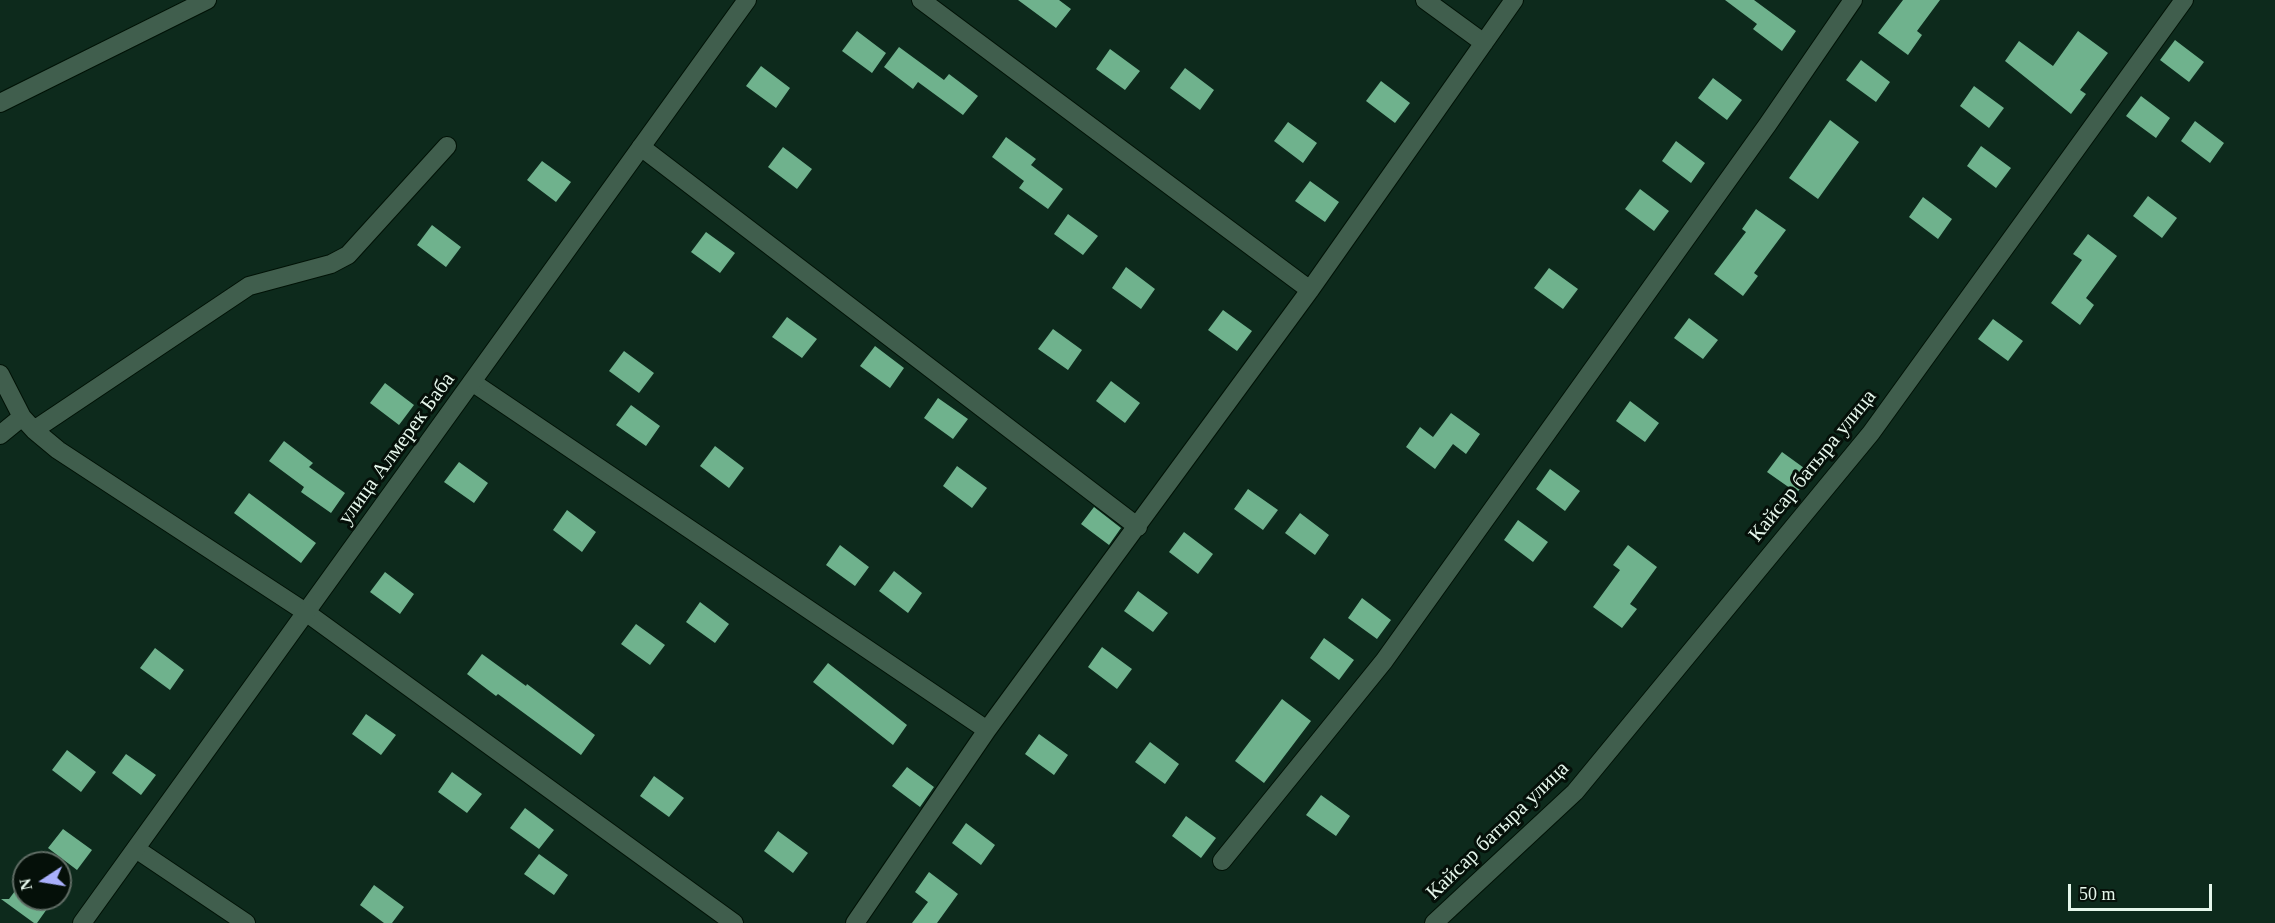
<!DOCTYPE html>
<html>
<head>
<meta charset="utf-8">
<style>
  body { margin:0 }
  #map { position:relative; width:2275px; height:923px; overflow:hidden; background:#0d2a1c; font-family:"Times New Roman",serif }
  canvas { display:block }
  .north { position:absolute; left:12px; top:851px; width:60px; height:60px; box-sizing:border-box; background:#051009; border:2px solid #5f6c64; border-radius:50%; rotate:258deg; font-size:16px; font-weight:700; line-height:24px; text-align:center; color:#e6f7ec }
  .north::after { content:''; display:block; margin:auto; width:21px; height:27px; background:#a9b0fc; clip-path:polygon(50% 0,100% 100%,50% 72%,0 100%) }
  .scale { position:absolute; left:2068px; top:884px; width:144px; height:27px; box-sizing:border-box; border:3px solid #e6f7ec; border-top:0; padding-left:8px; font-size:18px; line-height:21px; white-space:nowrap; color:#e6f7ec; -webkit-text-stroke:4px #051009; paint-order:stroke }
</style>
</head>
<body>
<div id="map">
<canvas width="2275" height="923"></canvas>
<div class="north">N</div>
<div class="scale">50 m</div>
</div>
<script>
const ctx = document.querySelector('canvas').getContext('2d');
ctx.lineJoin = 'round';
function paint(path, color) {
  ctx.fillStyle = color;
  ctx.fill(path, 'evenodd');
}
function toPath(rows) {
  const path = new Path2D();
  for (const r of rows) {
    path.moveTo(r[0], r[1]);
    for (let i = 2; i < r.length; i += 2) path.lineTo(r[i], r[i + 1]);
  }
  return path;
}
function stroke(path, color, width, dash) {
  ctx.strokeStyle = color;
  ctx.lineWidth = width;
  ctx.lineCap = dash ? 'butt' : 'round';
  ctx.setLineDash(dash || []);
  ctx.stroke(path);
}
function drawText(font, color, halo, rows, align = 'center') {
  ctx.font = font + ' "Times New Roman",serif';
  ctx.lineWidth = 6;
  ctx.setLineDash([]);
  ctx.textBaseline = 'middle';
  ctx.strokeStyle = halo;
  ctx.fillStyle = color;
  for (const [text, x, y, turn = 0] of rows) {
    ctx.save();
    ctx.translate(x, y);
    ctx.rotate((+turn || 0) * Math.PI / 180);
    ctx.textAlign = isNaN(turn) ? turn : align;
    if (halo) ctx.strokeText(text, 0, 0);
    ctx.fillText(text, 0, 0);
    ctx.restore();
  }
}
paint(toPath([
  [1018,0,1059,0,1071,9,1056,28],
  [1725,0,1754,0,1796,31,1782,51,1753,29,1757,24],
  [1903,0,1940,0,1917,31,1922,35,1908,55,1878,33],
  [857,31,886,53,872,73,842,51],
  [2078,31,2108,53,2080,90,2086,94,2071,114,2005,61,2019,41,2053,66],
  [2175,40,2204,62,2189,82,2160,60],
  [899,47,944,80,949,74,978,96,963,115,918,82,913,89,884,67],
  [1110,49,1140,71,1125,90,1096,69],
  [1861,60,1890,82,1876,102,1846,80],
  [761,66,790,88,776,108,746,86],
  [1185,68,1214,90,1200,110,1170,88],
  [1713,78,1742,100,1727,120,1698,98],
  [1381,81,1410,103,1395,123,1366,101],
  [1974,86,2004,108,1989,128,1960,106],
  [2141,96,2170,118,2156,138,2126,116],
  [1830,120,1859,142,1818,199,1789,178],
  [2195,121,2224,143,2210,163,2181,141],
  [1288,122,1317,143,1303,163,1274,141],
  [1006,137,1036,159,1031,165,1063,189,1048,209,1019,188,1024,181,992,157],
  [1676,141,1705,163,1691,183,1662,161],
  [1981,146,2011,168,1996,188,1967,166],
  [783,147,812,169,797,189,768,167],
  [542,161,571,182,556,202,527,180],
  [1310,181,1339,202,1325,222,1295,201],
  [1640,189,1669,211,1654,231,1625,209],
  [2148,196,2177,218,2162,238,2133,216],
  [1923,197,1952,219,1938,239,1909,217],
  [1756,209,1786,230,1754,273,1758,276,1743,296,1714,274,1746,232,1742,229],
  [1068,214,1098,236,1083,255,1054,234],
  [432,225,461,247,446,267,417,245],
  [706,232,735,253,720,273,691,252],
  [2088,234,2117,256,2086,298,2094,305,2080,325,2051,303,2082,260,2073,254],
  [1126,267,1155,289,1141,309,1112,288],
  [1549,268,1578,289,1563,309,1534,288],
  [1223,310,1252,331,1237,351,1208,330],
  [787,317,817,339,802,358,772,337],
  [1689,318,1718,340,1703,359,1674,338],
  [1993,319,2023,341,2008,361,1978,339],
  [1053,329,1082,350,1068,370,1038,349],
  [875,346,904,368,890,388,860,366],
  [624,351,654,373,639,393,609,371],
  [1111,381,1140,403,1125,423,1096,401],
  [385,383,414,405,399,425,370,403],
  [938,398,968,419,953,439,924,418],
  [1630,401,1659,423,1645,442,1616,421],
  [631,405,660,426,646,446,616,425],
  [1451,413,1480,434,1466,454,1453,444,1435,469,1406,447,1420,427,1433,437],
  [284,441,313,463,309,467,345,493,331,513,301,492,304,487,269,461],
  [715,446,744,468,729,488,700,466],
  [1782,452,1811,473,1797,493,1767,472],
  [459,462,488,483,474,503,444,482],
  [957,466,987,488,972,508,943,486],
  [1550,469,1580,491,1565,511,1536,489],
  [1248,489,1278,510,1263,530,1234,509],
  [249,493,316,543,301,563,234,513],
  [1094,507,1121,528,1109,545,1081,524],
  [567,510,596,532,582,552,553,530],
  [1300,513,1329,535,1315,555,1285,533],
  [1518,520,1548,542,1533,562,1504,540],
  [1184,532,1213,554,1198,574,1169,552],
  [840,545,869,567,855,586,826,565],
  [1628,545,1657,567,1630,604,1637,609,1622,628,1593,607,1620,570,1613,565],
  [894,571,922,593,908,613,879,591],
  [385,572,414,594,400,614,370,592],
  [1138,591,1168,613,1153,632,1124,611],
  [1362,598,1391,620,1377,639,1348,618],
  [700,602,729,624,715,643,686,622],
  [636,624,665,645,650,665,621,644],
  [1324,638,1354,660,1339,680,1310,658],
  [1102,647,1132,669,1117,689,1088,667],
  [155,648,184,670,170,690,140,668],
  [482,654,526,686,527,684,595,735,581,755,498,694,496,696,467,674],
  [828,663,907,725,893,745,813,682],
  [1282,699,1311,721,1264,783,1235,761],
  [366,714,396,735,381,755,352,734],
  [1039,734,1068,755,1054,775,1025,754],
  [1150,742,1179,764,1165,784,1135,762],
  [67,750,96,772,81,792,52,770],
  [126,754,156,775,141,795,112,773],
  [907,767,934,787,920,807,892,786],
  [452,772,482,794,467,813,438,792],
  [654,776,684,798,669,817,640,796],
  [1321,795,1350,816,1336,836,1306,815],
  [525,808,554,830,539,849,510,828],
  [1186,816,1216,838,1201,858,1172,836],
  [966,823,995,845,981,865,952,843],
  [63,829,92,850,77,870,48,848],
  [778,831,808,853,793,873,764,851],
  [539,854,568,875,554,895,524,874],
  [929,872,958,894,937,923,912,923,928,902,915,892],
  [24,879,24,899,54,899,37,923,34,923,1,899,9,899],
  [374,885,404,907,392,923,384,923,360,905]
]), '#6fb28d');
const minor = toPath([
  [921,0,1310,290],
  [1425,0,1484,43],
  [0,103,207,0],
  [641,147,1138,527],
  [0,374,22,417,34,430,58,450,307,613,734,923],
  [472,382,987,730],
  [34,430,249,286,331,264,348,255,447,146],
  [0,435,22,417],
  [136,849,246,923],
  [1222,861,1384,661,1768,124,1853,0],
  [855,923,987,730,1310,290,1514,0],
  [1434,923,1575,792,1871,433,2184,0]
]);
const tertiary = toPath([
  [82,923,747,0]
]);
stroke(minor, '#001206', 20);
stroke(tertiary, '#001206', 20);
stroke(minor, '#405e4d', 18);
stroke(tertiary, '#405e4d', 18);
drawText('21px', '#e6f7ec', '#051009', [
  ["улица Алмерек Баба",397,449,-54],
  ["Кайсар батыра улица",1813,466,-51],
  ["Кайсар батыра улица",1498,831,-44]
]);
</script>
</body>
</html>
